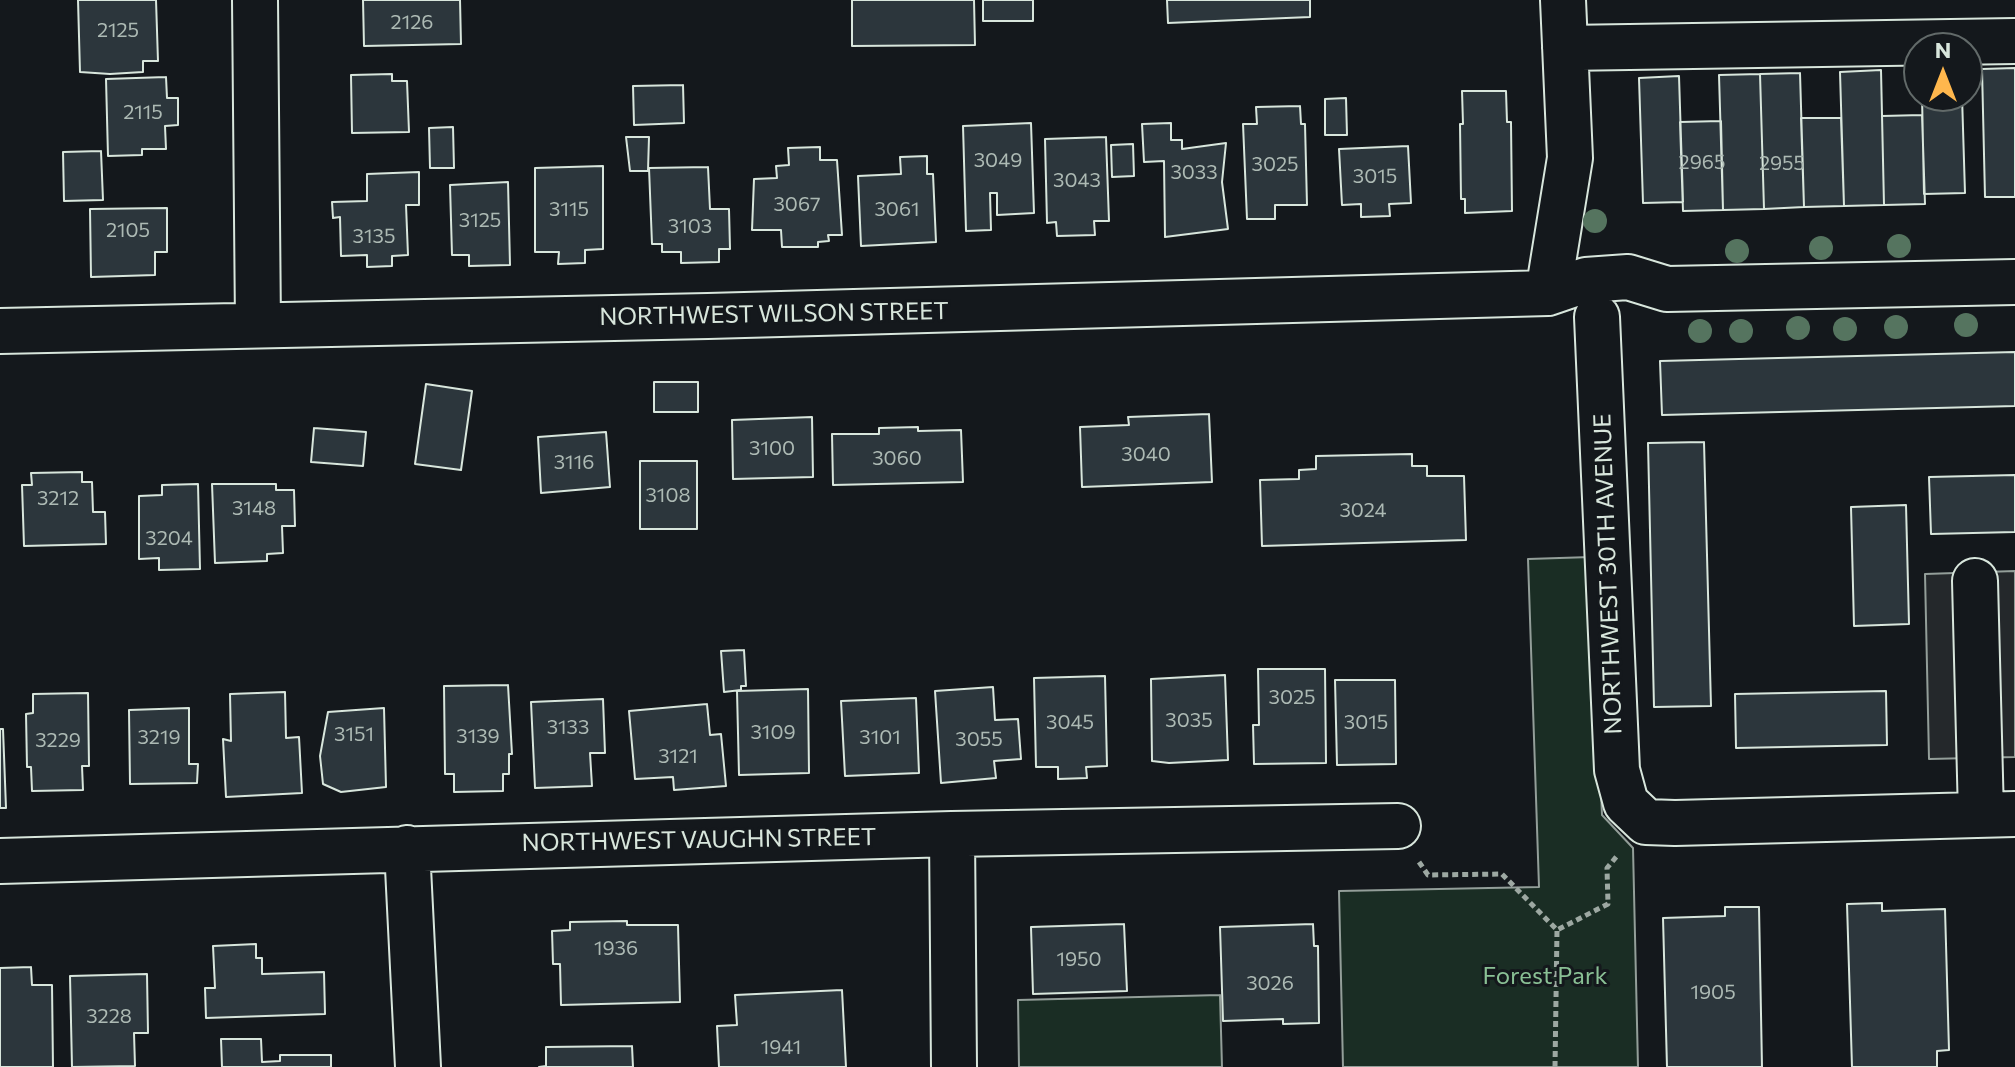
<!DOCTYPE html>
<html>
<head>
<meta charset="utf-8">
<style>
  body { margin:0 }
  #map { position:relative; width:2015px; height:1067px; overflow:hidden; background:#14181c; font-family:Commissioner,sans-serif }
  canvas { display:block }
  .north { position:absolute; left:1903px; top:32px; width:80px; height:80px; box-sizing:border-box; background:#14181c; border:2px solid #626a69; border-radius:50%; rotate:0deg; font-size:22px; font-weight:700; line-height:32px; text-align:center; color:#d8e6dc }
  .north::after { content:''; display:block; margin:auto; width:28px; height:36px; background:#ffb74d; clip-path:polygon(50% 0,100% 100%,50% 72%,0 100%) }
</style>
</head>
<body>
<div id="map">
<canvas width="2015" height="1067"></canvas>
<div class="north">N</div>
</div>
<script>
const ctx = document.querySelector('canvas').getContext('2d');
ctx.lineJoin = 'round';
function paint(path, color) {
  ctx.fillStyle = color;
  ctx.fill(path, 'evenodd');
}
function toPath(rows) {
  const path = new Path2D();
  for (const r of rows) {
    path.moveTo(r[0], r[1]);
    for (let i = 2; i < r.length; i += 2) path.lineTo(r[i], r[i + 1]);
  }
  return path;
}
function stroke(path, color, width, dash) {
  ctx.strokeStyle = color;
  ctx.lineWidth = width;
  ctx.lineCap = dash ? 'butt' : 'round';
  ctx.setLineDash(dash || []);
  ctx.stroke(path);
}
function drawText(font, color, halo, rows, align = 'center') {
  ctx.font = font + ' Commissioner,sans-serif';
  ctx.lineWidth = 6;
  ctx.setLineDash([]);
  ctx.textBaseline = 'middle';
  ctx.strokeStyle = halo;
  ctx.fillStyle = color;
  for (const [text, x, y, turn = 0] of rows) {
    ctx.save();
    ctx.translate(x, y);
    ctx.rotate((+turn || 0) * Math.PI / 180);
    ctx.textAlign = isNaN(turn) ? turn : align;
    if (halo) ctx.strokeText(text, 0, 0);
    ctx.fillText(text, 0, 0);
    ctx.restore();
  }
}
const green = toPath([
  [1591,557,1602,815,1633,848,1638,1067,1343,1067,1339,891,1539,887,1528,559,1591,557],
  [1220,995,1222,1067,1019,1067,1018,1000,1220,995]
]);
paint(green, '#1a2d24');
stroke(green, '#939e99', 2);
const parking = toPath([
  [2015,571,2015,757,1929,759,1925,574,2015,571]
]);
paint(parking, '#24282b');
stroke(parking, '#939e99', 2);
const building = toPath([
  [78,0,156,0,158,61,143,61,143,72,110,74,80,72,78,0],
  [363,0,460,0,461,44,364,46,363,0],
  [852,0,974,0,975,45,852,46,852,0],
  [983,0,1033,0,1033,21,983,21,983,0],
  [1167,0,1310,0,1310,17,1168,23,1167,0],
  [2015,68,2015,197,1985,197,1982,69,2015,68],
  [1881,70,1884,205,1844,206,1840,72,1881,70],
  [1800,73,1804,207,1764,209,1760,74,1800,73],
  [392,74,392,81,407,81,409,132,352,133,351,75,392,74],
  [1760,74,1764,209,1723,210,1719,75,1760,74],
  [1679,76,1683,202,1643,203,1639,78,1679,76],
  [166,77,167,98,178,98,178,125,165,126,166,149,142,149,142,155,108,156,106,79,166,77],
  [683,85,684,123,634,125,633,86,683,85],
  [1462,91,1506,91,1507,122,1511,122,1512,211,1465,213,1465,199,1461,199,1460,124,1463,124,1462,91],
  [1922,96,1962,96,1965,193,1924,194,1922,96],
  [1346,98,1347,135,1325,135,1325,99,1346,98],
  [1300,106,1301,124,1305,124,1307,205,1275,205,1275,219,1247,219,1243,124,1257,124,1256,107,1300,106],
  [1922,115,1925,204,1884,205,1882,116,1922,115],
  [1801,118,1841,118,1844,206,1804,207,1801,118],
  [1721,121,1723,210,1683,211,1680,122,1721,121],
  [1031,123,1034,213,997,215,997,193,990,193,991,230,966,231,963,126,1031,123],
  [1171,123,1171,140,1182,140,1182,149,1226,143,1222,182,1228,229,1165,237,1164,161,1144,162,1142,124,1171,123],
  [453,127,454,168,430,168,429,128,453,127],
  [626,137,649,137,648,171,630,171,626,137],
  [1106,137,1109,221,1094,221,1095,235,1057,236,1056,222,1047,223,1045,139,1106,137],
  [1133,144,1134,176,1112,177,1111,145,1133,144],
  [1408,146,1411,203,1389,204,1390,216,1361,217,1361,204,1342,205,1339,149,1408,146],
  [820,147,820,160,837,160,842,235,828,235,829,241,818,242,818,247,782,247,781,230,752,230,754,179,777,178,776,166,789,165,788,148,820,147],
  [101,151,103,200,64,201,63,152,101,151],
  [927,156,927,174,933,174,936,242,861,246,858,176,901,174,900,157,927,156],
  [603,166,603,249,585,250,585,263,558,264,559,252,535,252,535,168,603,166],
  [708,167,710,209,729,209,730,249,719,249,719,262,681,263,681,252,662,252,662,244,652,244,649,168,708,167],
  [419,172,419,205,406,205,408,255,392,256,392,266,367,267,367,255,341,256,340,217,333,218,332,202,367,201,367,174,419,172],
  [508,182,510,265,469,266,469,255,452,255,450,185,508,182],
  [167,208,167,252,155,252,155,275,91,277,90,209,167,208],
  [2015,352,2015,406,1662,415,1660,361,2015,352],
  [654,382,698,382,698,412,654,412,654,382],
  [426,384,472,391,461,470,415,464,426,384],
  [1209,414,1212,482,1082,487,1080,427,1129,425,1128,417,1209,414],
  [812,417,813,477,733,479,732,420,812,417],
  [918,427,918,431,961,430,963,482,833,485,832,434,879,434,879,428,918,427],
  [314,428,366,432,363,466,311,462,314,428],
  [606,432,610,487,541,493,538,437,606,432],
  [1704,442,1711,706,1654,707,1648,443,1704,442],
  [1412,454,1412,466,1427,466,1427,476,1464,476,1466,540,1262,546,1260,480,1299,479,1299,470,1316,469,1316,456,1412,454],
  [640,461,697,461,697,529,640,529,640,461],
  [82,472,82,482,92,482,93,512,105,512,106,544,24,546,22,485,32,485,31,473,82,472],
  [2015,475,2015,532,1931,534,1929,477,2015,475],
  [198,484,200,569,159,570,159,558,139,559,139,496,162,495,162,485,198,484],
  [212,484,276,484,276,490,294,490,295,526,282,526,283,553,267,554,267,561,215,563,212,484],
  [1906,505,1909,624,1854,626,1851,507,1906,505],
  [744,650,746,686,741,686,741,690,724,692,721,651,744,650],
  [1258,669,1325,669,1326,763,1254,764,1253,725,1259,725,1258,669],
  [1225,675,1228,760,1169,763,1152,761,1151,679,1225,675],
  [1105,676,1107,766,1086,767,1087,778,1058,779,1058,767,1036,767,1034,678,1105,676],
  [1335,680,1395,680,1396,764,1337,765,1335,680],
  [508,685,512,754,509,754,509,774,503,774,503,791,454,792,454,774,445,774,444,686,508,685],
  [993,687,995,720,1018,719,1021,759,994,761,996,778,941,783,935,691,993,687],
  [808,689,809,773,739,775,737,691,808,689],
  [1886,691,1887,745,1736,748,1735,694,1886,691],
  [285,692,286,738,299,737,302,793,226,797,223,739,231,741,230,694,285,692],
  [88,693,89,766,82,766,83,790,32,791,31,767,27,767,26,714,33,713,33,694,88,693],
  [916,698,919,773,845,776,841,701,916,698],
  [603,699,605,753,590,753,592,786,535,788,531,702,603,699],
  [707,704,710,735,721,734,726,786,674,790,673,777,635,779,629,711,707,704],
  [189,708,189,764,198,764,197,783,130,784,129,710,189,708],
  [384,708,386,787,341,792,323,784,320,756,328,712,384,708],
  [0,729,3,729,6,808,0,808,0,729],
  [1882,903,1882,911,1945,909,1949,1050,1937,1051,1937,1067,1852,1067,1847,904,1882,903],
  [1725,907,1759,907,1762,1067,1667,1067,1663,918,1725,916,1725,907],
  [627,921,627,925,678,925,680,1002,561,1005,560,964,553,964,552,931,570,930,570,922,627,921],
  [1124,924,1127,991,1033,994,1031,927,1124,924],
  [1313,924,1314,946,1318,946,1319,1023,1283,1024,1283,1019,1223,1021,1220,927,1313,924],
  [256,944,256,958,262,958,262,974,324,972,325,1014,206,1018,205,988,215,988,213,946,256,944],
  [31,967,32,985,52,985,53,1067,0,1067,0,968,31,967],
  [147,974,148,1033,134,1033,135,1066,72,1067,70,976,147,974],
  [842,990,846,1067,719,1067,717,1026,737,1025,735,995,842,990],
  [221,1039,261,1039,262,1062,280,1061,280,1055,331,1055,331,1067,222,1067,221,1039],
  [632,1046,633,1067,539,1067,546,1066,546,1047,632,1046]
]);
paint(building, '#2c363c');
stroke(building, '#d8e6dc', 2);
const minor = toPath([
  [255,0,258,325],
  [1565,48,2015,41],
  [1548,293,1570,158,1563,0],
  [1597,317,1617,770,1626,803,1646,822,1675,823,2015,814],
  [0,331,708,316,1548,293,1586,280,1628,277,1667,289,2015,282],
  [1975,581,1981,815],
  [952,834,954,1067],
  [407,848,418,1067],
  [0,861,952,834,1398,826]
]);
stroke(minor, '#d8e6dc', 48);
stroke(toPath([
  [1419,862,1428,875,1502,874,1557,930,1608,904,1607,868,1617,856],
  [1555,1067,1557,930]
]), '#9da8a2', 5, [6, 4]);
stroke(minor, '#14181c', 44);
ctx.fillStyle = '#55745f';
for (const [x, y] of [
  [1595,221],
  [1899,246],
  [1821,248],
  [1737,251],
  [1966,325],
  [1896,327],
  [1798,328],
  [1845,329],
  [1700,331],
  [1741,331]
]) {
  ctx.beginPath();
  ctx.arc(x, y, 12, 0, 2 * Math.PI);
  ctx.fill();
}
drawText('20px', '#adbab4', null, [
  ["2126",412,22],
  ["2125",118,30],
  ["2115",143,112],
  ["3049",998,160],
  ["2965",1702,162],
  ["2955",1782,163],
  ["3025",1275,164],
  ["3033",1194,172],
  ["3015",1375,176],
  ["3043",1077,180],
  ["3067",797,204],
  ["3115",569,209],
  ["3061",897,209],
  ["3125",480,220],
  ["3103",690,226],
  ["2105",128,230],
  ["3135",374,236],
  ["3100",772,448],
  ["3040",1146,454],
  ["3060",897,458],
  ["3116",574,462],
  ["3108",668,495],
  ["3212",58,498],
  ["3148",254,508],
  ["3024",1363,510],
  ["3204",169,538],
  ["3025",1292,697],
  ["3035",1189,720],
  ["3045",1070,722],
  ["3015",1366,722],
  ["3133",568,727],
  ["3109",773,732],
  ["3151",354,734],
  ["3139",478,736],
  ["3219",159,737],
  ["3101",880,737],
  ["3055",979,739],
  ["3229",58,740],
  ["3121",678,756],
  ["1936",616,948],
  ["1950",1079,959],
  ["3026",1270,983],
  ["1905",1713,992],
  ["3228",109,1016],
  ["1941",781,1047]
]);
drawText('24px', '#d8e6dc', '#14181c', [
  ["NORTHWEST WILSON STREET",774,314,-1],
  ["NORTHWEST 30TH AVENUE",1608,574,-92],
  ["NORTHWEST VAUGHN STREET",699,840,-1]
]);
drawText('24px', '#8ac095', '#14181c', [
  ["Forest Park",1545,976]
]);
</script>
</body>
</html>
